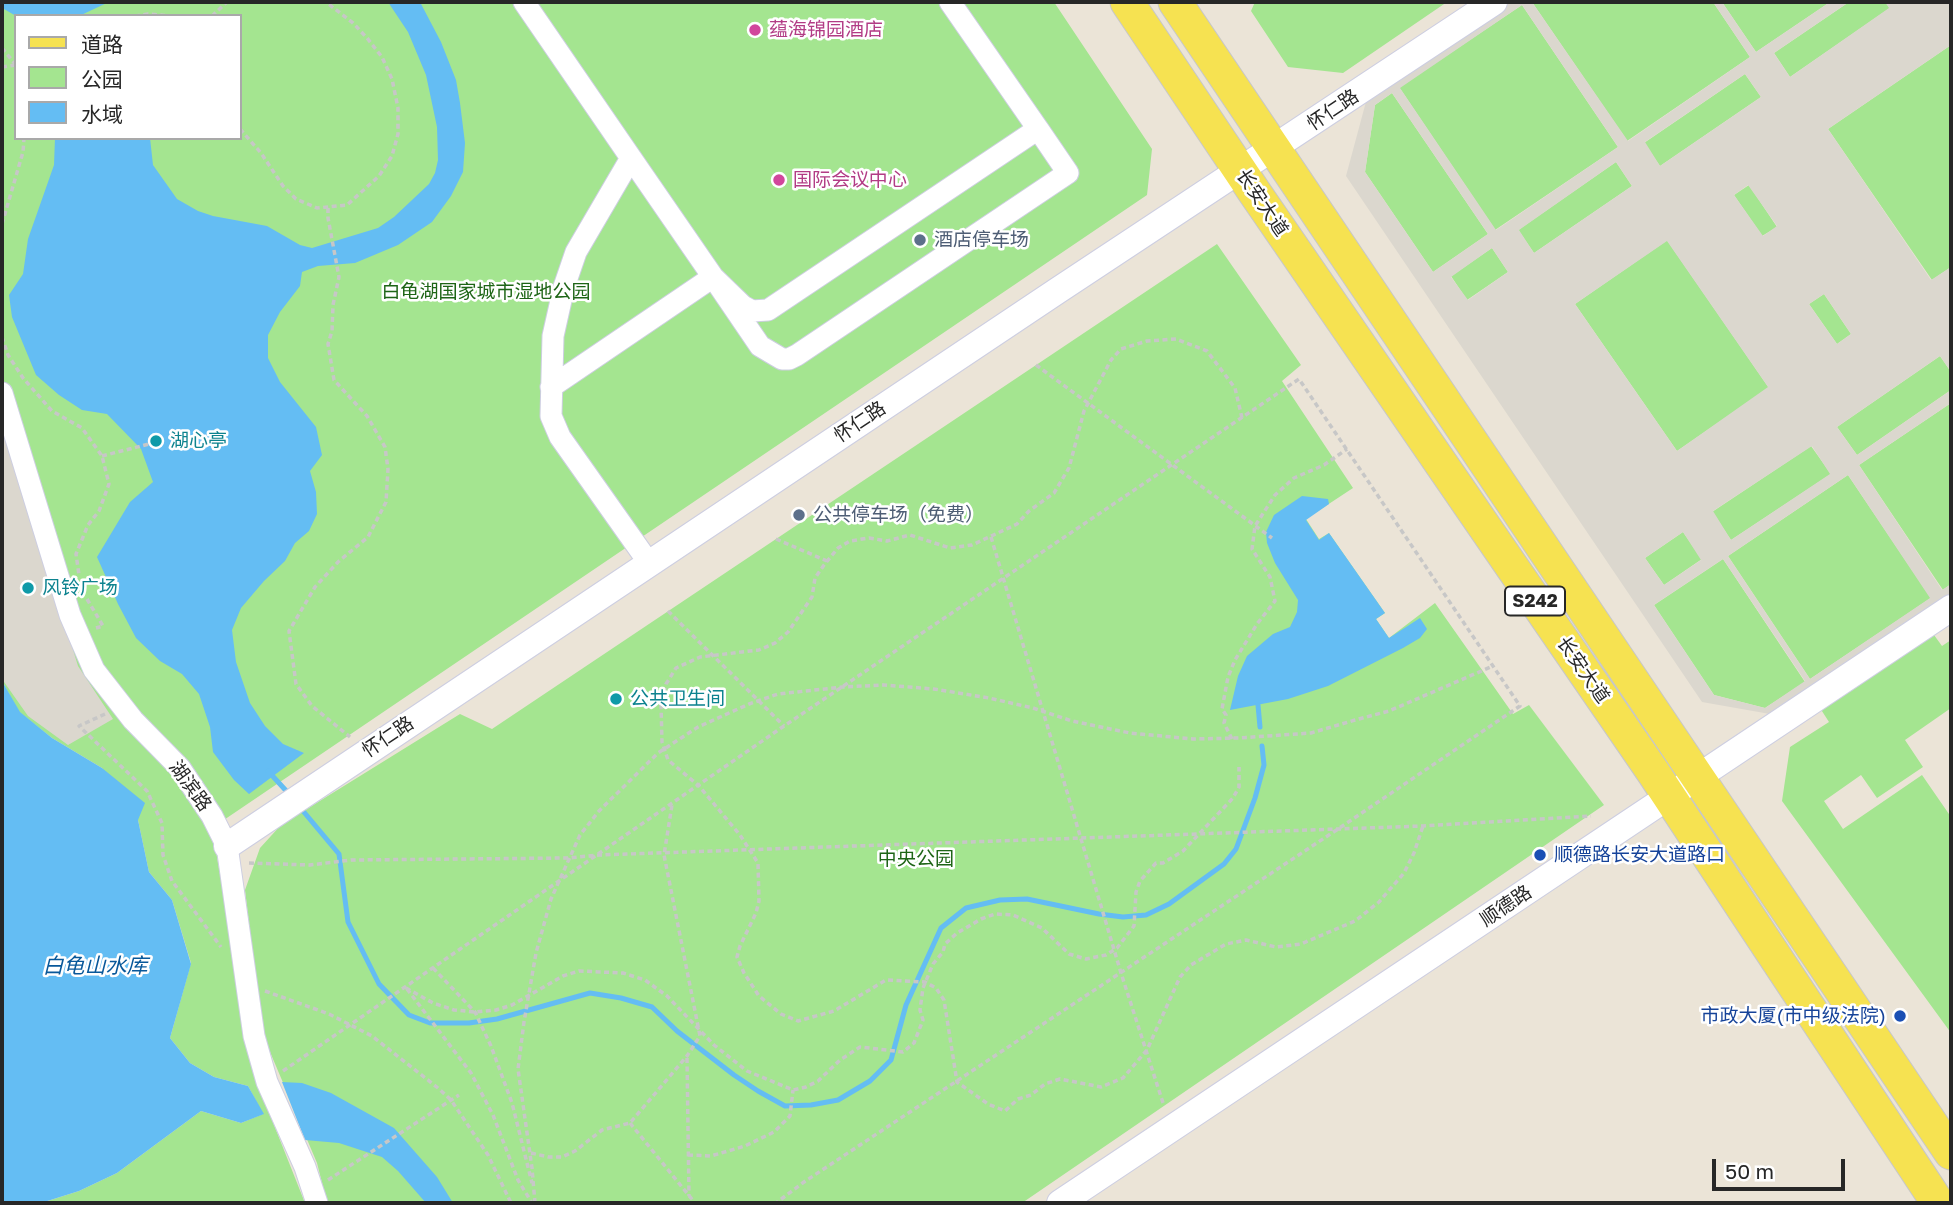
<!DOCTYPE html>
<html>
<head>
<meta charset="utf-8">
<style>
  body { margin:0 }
  #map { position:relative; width:1953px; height:1205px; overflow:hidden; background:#ebe4d7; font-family:"Golos Text","Noto Sans SC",sans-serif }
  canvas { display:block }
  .frame { position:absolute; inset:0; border:4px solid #272727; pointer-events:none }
  .legend { position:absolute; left:14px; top:14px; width:228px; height:126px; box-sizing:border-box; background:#fff; border:2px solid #a9a9a9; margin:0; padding:9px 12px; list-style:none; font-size:21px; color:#272727 }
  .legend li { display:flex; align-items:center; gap:14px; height:35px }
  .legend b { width:35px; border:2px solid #a9a9a9 }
  .scale { position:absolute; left:1712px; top:1159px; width:133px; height:32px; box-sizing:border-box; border:4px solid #272727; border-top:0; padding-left:9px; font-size:21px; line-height:24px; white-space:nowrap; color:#272727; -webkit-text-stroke:5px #fff; paint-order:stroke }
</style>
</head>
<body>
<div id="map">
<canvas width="1953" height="1205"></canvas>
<div class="frame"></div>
<ul class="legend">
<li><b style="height:9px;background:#f6e251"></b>道路</li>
<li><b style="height:19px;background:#a4e590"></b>公园</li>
<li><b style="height:19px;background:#64bdf3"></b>水域</li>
</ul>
<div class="scale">50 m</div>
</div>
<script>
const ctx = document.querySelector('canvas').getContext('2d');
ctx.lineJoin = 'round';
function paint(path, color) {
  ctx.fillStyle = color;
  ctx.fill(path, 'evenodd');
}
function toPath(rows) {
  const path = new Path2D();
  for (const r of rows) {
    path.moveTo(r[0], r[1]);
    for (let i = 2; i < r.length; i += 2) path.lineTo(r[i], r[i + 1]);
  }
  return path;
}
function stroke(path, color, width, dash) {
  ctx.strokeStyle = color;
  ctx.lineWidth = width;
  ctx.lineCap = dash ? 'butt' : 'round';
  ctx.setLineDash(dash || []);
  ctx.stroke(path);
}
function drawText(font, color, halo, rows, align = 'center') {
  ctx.font = font + ' "Golos Text","Noto Sans SC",sans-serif';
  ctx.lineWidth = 5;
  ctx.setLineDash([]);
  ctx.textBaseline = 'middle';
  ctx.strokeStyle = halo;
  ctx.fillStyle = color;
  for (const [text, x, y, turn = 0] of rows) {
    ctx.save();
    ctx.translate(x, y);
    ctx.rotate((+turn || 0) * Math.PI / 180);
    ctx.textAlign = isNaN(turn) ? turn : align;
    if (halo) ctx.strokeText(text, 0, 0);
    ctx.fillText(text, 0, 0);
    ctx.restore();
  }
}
paint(toPath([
  [2,2,1054,2,1152,149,1147,195,212,828,255,1077,305,1203,41,1203,79,1191,117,1173,201,1111,241,1123,263,1114,248,1086,214,1077,190,1063,170,1038,191,963,172,900,149,872,138,820,102,768,52,738,19,712,2,681],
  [16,16,240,16,240,138,16,138],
  [1255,2,1447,2,1343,73,1288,67,1251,11],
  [1532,2,1713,2,1750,57,1627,141],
  [1722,2,1830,2,1756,52],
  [1849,2,1885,2,1890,8,1790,77,1774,53],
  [1522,5,1618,147,1495,230,1399,87],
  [1951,45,1951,267,1932,280,1828,129],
  [1745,74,1761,97,1660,166,1644,143],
  [1392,93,1488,234,1433,272,1365,172,1375,105],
  [1616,162,1632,186,1534,253,1518,230],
  [1749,185,1777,227,1762,236,1734,195],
  [1667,240,1769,388,1677,451,1575,304],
  [1217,244,1301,365,1282,381,1353,488,1306,519,1319,539,1329,533,1385,613,1376,619,1389,638,1435,603,1513,714,1529,705,1604,805,1022,1203,327,1203,317,1163,262,1033,245,890,260,848,281,825,460,714,492,729],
  [1492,248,1508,272,1467,300,1451,276],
  [1824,294,1851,334,1837,344,1809,304],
  [1940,356,1951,372,1951,390,1857,455,1837,427],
  [1951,403,1951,584,1943,590,1859,465],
  [1811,446,1831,474,1731,540,1712,512],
  [1848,475,1931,598,1810,679,1728,556],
  [1683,532,1702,559,1664,585,1645,558],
  [1723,559,1805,682,1765,708,1714,695,1654,605],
  [1934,635,1942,646,1951,640,1951,708,1905,740,1923,767,1877,798,1861,775,1824,801,1843,829,1922,775,1951,817,1951,1033,1782,801,1790,747,1829,722,1820,708]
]), '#a4e590');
paint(toPath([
  [1511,2,1532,2,1628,141,1750,57,1713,2,1722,2,1756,52,1830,2,1849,2,1774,53,1790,77,1889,8,1885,2,1951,2,1951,45,1828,129,1931,280,1951,267,1951,372,1940,356,1837,427,1857,455,1951,390,1951,403,1859,465,1942,590,1951,584,1951,593,1770,714,1702,702,1346,176,1367,98],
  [1522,5,1618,147,1496,230,1400,88],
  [1745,74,1761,97,1660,166,1645,142],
  [1392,93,1488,234,1433,272,1365,172,1375,105],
  [1616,162,1632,186,1534,253,1519,230],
  [1748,185,1777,226,1763,236,1734,195],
  [1667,241,1768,387,1677,451,1575,304],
  [1492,248,1508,272,1468,300,1451,277],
  [1824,294,1851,334,1837,344,1809,304],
  [1812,446,1830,474,1731,540,1713,511],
  [1848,475,1930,598,1810,679,1728,556],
  [1683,532,1701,560,1664,585,1645,558],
  [1723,559,1805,681,1765,708,1714,695,1654,605],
  [2,419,78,666,113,719,68,745,28,716,2,679]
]), '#dbd7ce');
paint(toPath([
  [2,2,109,2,79,16,16,16,4,9],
  [388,2,420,2,441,42,456,80,460,103,465,143,463,172,451,196,432,222,398,245,355,263,318,266,302,272,300,286,280,312,268,335,268,358,280,382,316,427,322,455,310,471,316,492,317,514,309,531,295,543,285,561,264,581,241,608,232,630,236,662,250,703,265,726,283,744,304,753,249,794,234,780,213,752,210,727,199,694,182,674,160,661,136,638,118,604,97,557,130,502,153,482,141,449,107,414,82,410,59,395,36,375,12,317,9,295,23,274,28,239,54,165,55,138,150,138,153,165,177,199,198,211,213,216,267,226,300,245,312,248,378,228,394,217,429,184,435,173,438,160,437,127,426,75,408,32],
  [1302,496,1328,499,1329,504,1306,520,1319,540,1329,533,1385,613,1376,619,1389,638,1420,618,1427,629,1420,638,1403,648,1328,686,1288,699,1230,710,1238,676,1247,656,1273,634,1290,627,1297,612,1298,600,1275,563,1267,543,1266,532,1274,515],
  [2,681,20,712,52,738,102,768,145,803,138,820,149,872,172,900,191,964,170,1038,190,1063,214,1077,248,1086,264,1114,241,1123,201,1111,117,1173,79,1191,41,1203,2,1203],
  [282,1082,302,1083,331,1093,394,1128,437,1177,453,1203,426,1203,398,1171,382,1157,339,1143,305,1140]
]), '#64bdf3');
stroke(toPath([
  [1258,705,1260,727],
  [268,771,290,795],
  [298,805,339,854,348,922,379,984,409,1015,430,1023,469,1023,497,1019,590,993,621,998,652,1007,677,1031,734,1075,758,1091,785,1106,811,1105,838,1100,870,1081,891,1060,906,1005,941,928,966,908,1000,900,1027,899,1099,914,1123,917,1146,915,1169,904,1224,864,1236,849,1255,798,1264,765,1262,746]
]), '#64bdf3', 5);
const minor = toPath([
  [524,2,631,158,713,277,760,346,782,359,789,359,797,355,1068,173,1038,129,768,310,752,311,743,306,713,277],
  [950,2,1038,129],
  [631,158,576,252,564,287,553,336,551,416,560,437,649,563],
  [551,387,713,277],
  [2,393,70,615,94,670,133,720,180,768,212,816,227,846,254,1036,267,1082,305,1167,317,1203]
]);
const tertiary = toPath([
  [227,846,1057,291,1494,2],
  [1060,1203,1951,608]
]);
const primary = toPath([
  [1127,2,1255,193,1653,772,1938,1203],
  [1175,2,1951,1153]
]);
stroke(minor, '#cdcee1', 23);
stroke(tertiary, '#cdcee1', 28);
stroke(primary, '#c7c7c7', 35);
stroke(toPath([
  [135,16,148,14,173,16],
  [212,16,227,2],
  [2,48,16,65],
  [2,67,16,65],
  [240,129,261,153,283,186,296,199,317,208,347,205,379,176,392,156,398,134,398,108,392,79,382,57,367,38,353,23,326,2],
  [328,208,328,218,339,277,333,305,332,331,328,344,334,380,367,416,385,447,388,469,386,502,368,537,338,562,315,587,289,631,296,684,312,706,350,737],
  [2,224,23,152,24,138],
  [2,337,8,355,23,378,52,411,82,428,102,456,109,484,99,511,88,525,76,554,79,575],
  [1036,365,1272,538],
  [1242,418,1235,388,1207,351,1176,339,1147,341,1121,349,1111,360,1084,411,1069,468,1054,493,1029,511,1017,524,972,545,950,548,910,535,887,541,869,538,850,541,838,548,824,565,815,578,812,597,788,632,775,643,759,650,700,657,676,668,666,684,661,704,662,742,668,760,699,786,740,835,758,863,759,901,756,913,740,946,737,957,744,973,759,996,781,1014,798,1021,834,1011,886,980,925,982,936,988,944,1000,957,1082,988,1104,1005,1111,1018,1099,1031,1095,1045,1084,1060,1079,1101,1087,1123,1078,1147,1050,1180,977,1191,965,1226,944,1246,940,1276,947,1301,944,1355,921,1379,902,1404,873,1414,853,1423,826],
  [102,456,149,444],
  [991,537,1121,973,1164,1106],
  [776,539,827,561],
  [87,599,103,626,96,628],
  [668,611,784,726],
  [105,714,79,726,147,791,162,823,163,855,172,881,221,947],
  [1232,739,1224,723,1226,715,1222,709,1228,677,1235,660,1257,624,1275,601,1270,577,1252,549,1255,526,1275,495,1294,478,1324,465,1347,449],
  [249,863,310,865,351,860,568,858,599,855,1423,826,1591,816],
  [433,968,475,1012,491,1046,512,1103,532,1183],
  [406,988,433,1003,454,1010,475,1012,496,1010,512,1005,563,976,579,971,623,973,645,980,667,996,714,1045,747,1071,793,1090,806,1087,818,1081,840,1060,860,1047,903,1052,914,1043,923,1020,920,1010,923,988,933,964,943,952,945,944,957,933,981,919,995,914,1013,915,1042,928,1069,954,1086,959,1106,955,1117,948,1134,926,1136,892,1140,881,1156,863,1163,863,1183,851,1233,798,1239,787,1239,767],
  [407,989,471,1073,493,1115,518,1180,532,1203],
  [265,991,329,1014,372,1036,438,1088,451,1100,488,1155,511,1203],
  [687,1058,689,1196],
  [283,1071,784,726,1299,379,1520,706,1338,829,804,1182,776,1203],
  [630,1123,695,1203],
  [531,1153,549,1157,562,1157,575,1151,602,1130,630,1123,687,1056,700,1036,664,855,672,805],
  [688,1155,711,1156,745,1146,774,1132,790,1116,793,1090],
  [328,1180,459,1095],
  [535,1203,532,1168,518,1069,524,1022,536,953,551,899,580,835,599,811,658,753,698,727,749,704,778,694,843,687,884,685,934,689,989,698,1033,708,1072,721,1130,733,1193,739,1239,738,1311,733,1355,720,1389,711,1493,666]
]), '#c7c7c7', 3.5, [5, 3.5]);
stroke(minor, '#fff', 21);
stroke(tertiary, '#fff', 26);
stroke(primary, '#f6e251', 33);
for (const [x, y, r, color] of [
  [755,30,7,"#d1479c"],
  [779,180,7,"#d1479c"],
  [920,240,7,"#5c6f8a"],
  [156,441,7,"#0f9aa8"],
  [799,515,7,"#5c6f8a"],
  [28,588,7,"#0f9aa8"],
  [616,699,7,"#0f9aa8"],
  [1540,855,7,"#1a4fb4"],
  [1900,1016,7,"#1a4fb4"]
]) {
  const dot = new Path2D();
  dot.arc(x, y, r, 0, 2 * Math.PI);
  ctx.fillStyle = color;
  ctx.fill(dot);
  stroke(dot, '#fff', 2.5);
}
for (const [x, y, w] of [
  [1535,601,60]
]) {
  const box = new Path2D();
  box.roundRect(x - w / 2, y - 14.5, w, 29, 5);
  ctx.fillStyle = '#fff';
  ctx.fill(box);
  stroke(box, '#272727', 2);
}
drawText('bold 18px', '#272727', null, [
  ["S242",1535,601]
]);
drawText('19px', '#b23c85', '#fff', [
  ["蕴海锦园酒店",769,30],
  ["国际会议中心",793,180]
], 'left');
drawText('19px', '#272727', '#fff', [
  ["怀仁路",1333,110,-34],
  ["长安大道",1262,203,56],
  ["怀仁路",860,422,-34],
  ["长安大道",1583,670,55],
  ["怀仁路",388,737,-34],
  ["湖滨路",190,786,54],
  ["顺德路",1506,906,-34]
]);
drawText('19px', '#4e5e75', '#fff', [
  ["酒店停车场",934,240],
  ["公共停车场（免费）",813,515]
], 'left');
drawText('19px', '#1e6516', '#fff', [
  ["白龟湖国家城市湿地公园",486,292],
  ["中央公园",916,859]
]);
drawText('19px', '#0d838f', '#fff', [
  ["湖心亭",170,441],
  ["风铃广场",42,588],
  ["公共卫生间",630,699]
], 'left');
drawText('19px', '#164399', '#fff', [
  ["顺德路长安大道路口",1554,855],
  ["市政大厦(市中级法院)",1886,1016,"right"]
], 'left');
drawText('italic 21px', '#08589a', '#fff', [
  ["白龟山水库",95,966]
]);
</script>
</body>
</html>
